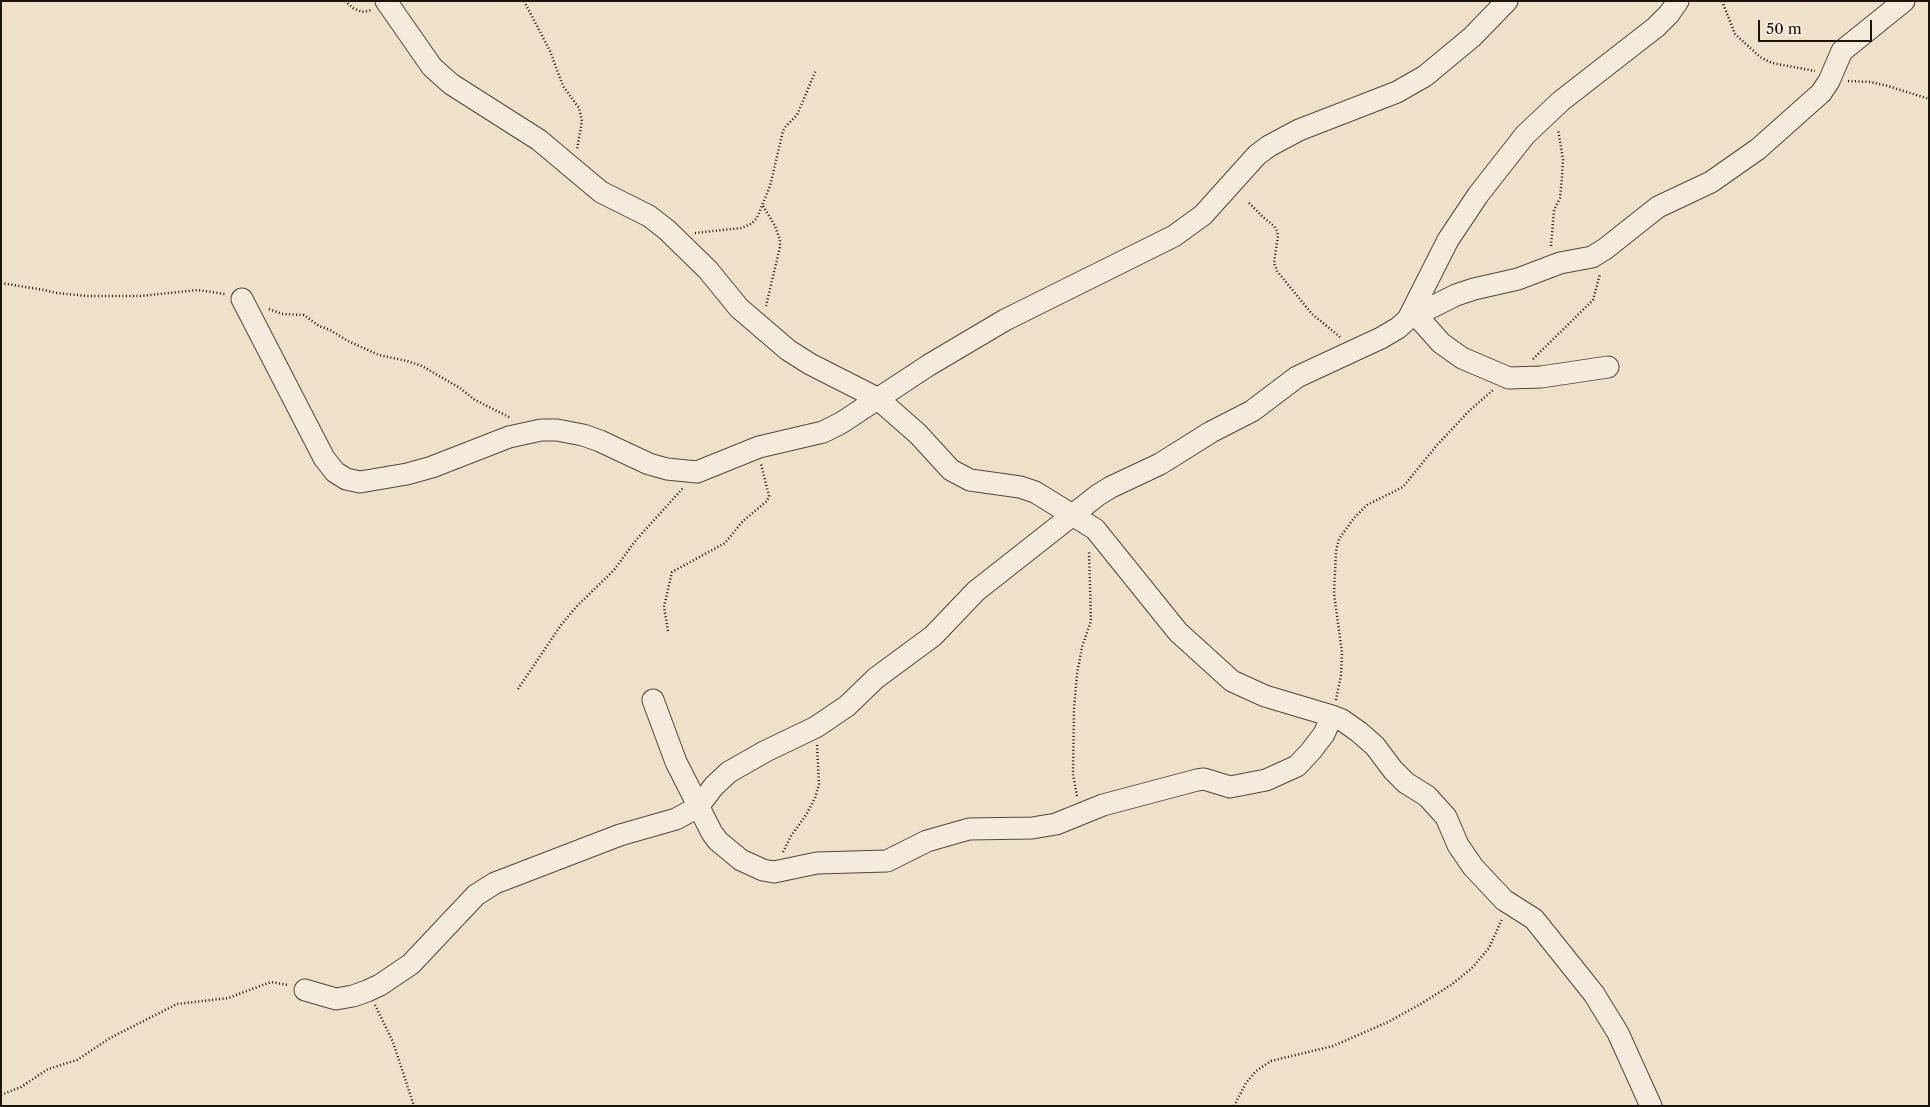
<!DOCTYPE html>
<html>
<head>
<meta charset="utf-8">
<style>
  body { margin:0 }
  #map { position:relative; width:1930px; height:1107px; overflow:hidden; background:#efe0c9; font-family:"Libre Caslon Text",serif }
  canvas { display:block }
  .frame { position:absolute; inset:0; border:2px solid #1d140c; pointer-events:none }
  .scale { position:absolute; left:1758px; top:20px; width:114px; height:22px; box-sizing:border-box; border:2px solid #1d140c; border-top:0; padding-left:6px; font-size:15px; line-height:18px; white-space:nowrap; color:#1d140c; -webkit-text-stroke:4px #f5ebdc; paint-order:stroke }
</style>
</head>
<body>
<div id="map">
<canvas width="1930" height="1107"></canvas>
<div class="frame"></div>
<div class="scale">50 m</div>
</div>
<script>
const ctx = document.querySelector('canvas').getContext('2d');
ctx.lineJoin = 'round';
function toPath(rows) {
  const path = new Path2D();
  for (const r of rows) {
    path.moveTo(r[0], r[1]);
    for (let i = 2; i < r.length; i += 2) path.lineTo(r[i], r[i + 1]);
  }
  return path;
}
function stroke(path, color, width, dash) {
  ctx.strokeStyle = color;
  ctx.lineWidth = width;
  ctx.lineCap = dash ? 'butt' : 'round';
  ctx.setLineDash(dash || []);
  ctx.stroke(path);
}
const minor = toPath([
  [386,1,432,67,451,84,539,140,601,192,649,216,667,230,708,270,739,308,788,350,810,364,877,398,918,434,951,470,970,480,1020,487,1035,492,1095,529,1178,632,1232,681,1265,696,1332,716,1342,720,1359,732,1375,746,1393,770,1406,783,1427,796,1446,817,1458,845,1473,867,1504,900,1534,919,1594,994,1618,1033,1651,1106],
  [242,299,324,458,335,472,346,479,360,482,407,474,432,467,509,437,541,430,557,430,583,435,600,441,649,464,667,469,697,472,759,447,823,432,841,423,929,365,1005,320,1174,236,1203,215,1257,155,1269,146,1299,130,1397,92,1425,76,1472,37,1507,1],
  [1416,315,1441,343,1462,358,1509,378,1541,377,1608,367],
  [1408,319,1456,295,1474,289,1518,279,1560,263,1592,257,1605,249,1658,207,1711,182,1758,149,1821,93,1829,81,1842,51,1904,1],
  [653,700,676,762,712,833,718,841,741,860,763,870,774,872,817,863,887,861,927,841,969,829,1032,828,1056,824,1103,805,1197,780,1204,779,1230,787,1266,780,1297,766,1311,751,1324,734,1332,716],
  [305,990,336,999,353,996,367,991,380,985,411,964,476,895,495,883,620,835,676,819,698,807,714,786,729,772,766,751,816,727,847,706,876,678,933,636,976,591,1098,495,1111,487,1160,464,1211,432,1252,411,1297,377,1381,338,1398,328,1408,319,1448,240,1478,195,1525,135,1561,101,1656,27,1669,14,1678,1]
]);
stroke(minor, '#52473b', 23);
stroke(toPath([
  [345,1,353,8,362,12,372,10],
  [524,1,550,51,563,86,579,108,582,121,577,149],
  [1722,1,1735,34,1760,57,1772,63,1815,71],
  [1848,81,1870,82,1888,86,1929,99],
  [1249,203,1263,217,1274,226,1277,231,1278,236,1274,263,1277,271,1312,314,1340,337],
  [763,206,775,226,780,240,780,247,766,306],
  [695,233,741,228,751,224,757,218,770,186,783,131,786,126,797,115,816,70],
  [1551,246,1554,210,1560,198,1562,177,1563,160,1558,129],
  [1,283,44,290,57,293,87,296,140,296,198,290,225,294],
  [269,309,282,314,304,315,319,326,330,330,348,341,379,355,407,361,422,366,460,388,475,400,511,418],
  [1533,359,1593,300,1600,274],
  [668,631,664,607,672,572,725,543,743,521,767,501,769,496,761,464],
  [518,689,561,625,577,606,614,570,636,540,683,488],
  [1336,700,1341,675,1342,653,1334,593,1336,551,1339,539,1354,518,1367,505,1403,487,1437,445,1470,410,1493,390],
  [1077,796,1073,774,1074,709,1077,674,1082,647,1091,621,1089,551],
  [783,852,791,836,806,815,815,798,819,784,817,745],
  [375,1005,393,1042,414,1106],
  [1,1095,21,1087,48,1069,77,1060,110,1038,177,1004,228,998,271,982,288,985],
  [1234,1106,1246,1083,1256,1071,1271,1061,1333,1046,1388,1022,1419,1005,1451,985,1472,968,1489,948,1502,919]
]), '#1d140c', 2.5, [1, 2.5]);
stroke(minor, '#f5ebdc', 21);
</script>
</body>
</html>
